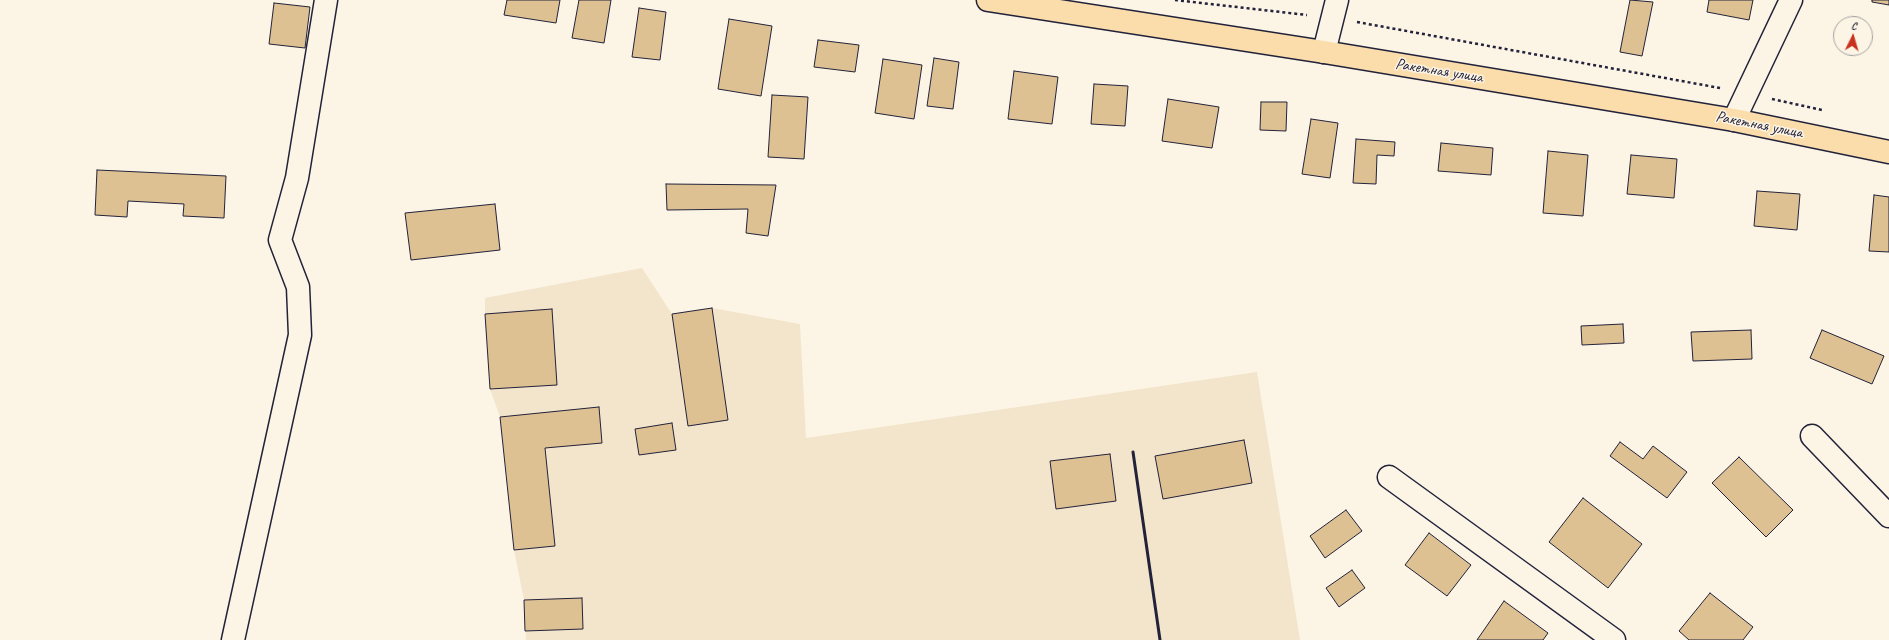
<!DOCTYPE html>
<html>
<head>
<meta charset="utf-8">
<style>
  body { margin:0 }
  #map { position:relative; width:1889px; height:640px; overflow:hidden; background:#fcf5e5; font-family:Caveat,sans-serif }
  canvas { display:block }
  .north { position:absolute; left:1833px; top:16px; width:40px; height:40px; box-sizing:border-box; background:#fcf5e5; border:1px solid #a5a1a1; border-radius:50%; rotate:5deg; font-size:11px; font-weight:700; line-height:16px; text-align:center; color:#22223b }
  .north::after { content:''; display:block; margin:auto; width:14px; height:18px; background:#c8321e; clip-path:polygon(50% 0,100% 100%,50% 72%,0 100%) }
</style>
</head>
<body>
<div id="map">
<canvas width="1889" height="640"></canvas>
<div class="north">С</div>
</div>
<script>
const ctx = document.querySelector('canvas').getContext('2d');
ctx.lineJoin = 'round';
function paint(path, color) {
  ctx.fillStyle = color;
  ctx.fill(path, 'evenodd');
}
function toPath(rows) {
  const path = new Path2D();
  for (const r of rows) {
    path.moveTo(r[0], r[1]);
    for (let i = 2; i < r.length; i += 2) path.lineTo(r[i], r[i + 1]);
  }
  return path;
}
function stroke(path, color, width, dash) {
  ctx.strokeStyle = color;
  ctx.lineWidth = width;
  ctx.lineCap = dash ? 'butt' : 'round';
  ctx.setLineDash(dash || []);
  ctx.stroke(path);
}
function drawText(font, color, halo, rows, align = 'center') {
  ctx.font = font + ' Caveat,sans-serif';
  ctx.lineWidth = 3;
  ctx.setLineDash([]);
  ctx.textBaseline = 'middle';
  ctx.strokeStyle = halo;
  ctx.fillStyle = color;
  for (const [text, x, y, turn = 0] of rows) {
    ctx.save();
    ctx.translate(x, y);
    ctx.rotate((+turn || 0) * Math.PI / 180);
    ctx.textAlign = isNaN(turn) ? turn : align;
    if (halo) ctx.strokeText(text, 0, 0);
    ctx.fillText(text, 0, 0);
    ctx.restore();
  }
}
paint(toPath([
  [642,268,672,314,712,308,800,324,806,438,1257,372,1300,640,526,640,524,600,514,550,500,417,490,389,485,314,485,298]
]), '#f3e5cc');
const building = toPath([
  [507,0,560,0,556,23,504,15,507,0],
  [579,0,611,0,604,43,572,38,579,0],
  [1630,0,1653,2,1642,56,1620,52,1630,0],
  [1709,0,1753,0,1749,20,1707,12,1709,0],
  [1872,0,1889,0,1889,5,1872,2,1872,0],
  [274,3,310,7,305,48,269,44,274,3],
  [639,8,666,12,660,60,632,57,639,8],
  [729,19,772,26,761,96,718,89,729,19],
  [818,40,859,45,855,72,814,67,818,40],
  [934,58,959,62,953,109,927,106,934,58],
  [883,59,922,65,914,119,875,113,883,59],
  [1014,71,1058,77,1052,124,1008,119,1014,71],
  [1094,84,1128,86,1125,126,1091,124,1094,84],
  [772,95,808,97,804,159,768,157,772,95],
  [1168,99,1219,107,1212,148,1162,141,1168,99],
  [1261,102,1287,102,1286,131,1260,130,1261,102],
  [1311,119,1338,123,1330,178,1302,174,1311,119],
  [1356,139,1395,142,1394,156,1377,155,1376,184,1353,183,1356,139],
  [1441,143,1493,148,1491,175,1438,171,1441,143],
  [1548,151,1588,155,1583,216,1543,213,1548,151],
  [1631,155,1677,159,1674,198,1627,194,1631,155],
  [97,170,226,176,224,218,183,216,184,204,128,201,127,217,95,215,97,170],
  [666,184,776,185,768,236,746,233,748,209,667,210,666,184],
  [1757,191,1800,194,1797,230,1754,226,1757,191],
  [1874,195,1889,197,1889,252,1869,251,1874,195],
  [495,204,500,250,411,260,405,213,495,204],
  [712,308,728,420,688,426,672,314,712,308],
  [552,309,557,385,490,389,485,314,552,309],
  [1623,324,1624,343,1582,345,1581,326,1623,324],
  [1751,330,1752,359,1693,361,1691,332,1751,330],
  [1822,330,1884,356,1872,384,1810,358,1822,330],
  [599,407,602,443,545,448,555,546,514,550,500,417,599,407],
  [672,423,676,450,639,455,635,429,672,423],
  [1244,440,1252,483,1163,499,1155,456,1244,440],
  [1620,442,1643,459,1653,446,1687,472,1667,498,1610,456,1620,442],
  [1110,454,1116,501,1056,509,1050,461,1110,454],
  [1739,457,1793,510,1766,537,1712,483,1739,457],
  [1583,498,1642,544,1608,588,1549,542,1583,498],
  [1346,510,1362,531,1325,558,1310,536,1346,510],
  [1429,533,1471,565,1447,596,1405,565,1429,533],
  [1352,570,1365,588,1339,607,1326,588,1352,570],
  [1710,593,1753,627,1743,640,1689,640,1679,631,1710,593],
  [582,598,583,629,525,631,524,600,582,598],
  [1504,601,1548,633,1543,640,1477,640,1504,601]
]);
paint(building, '#dec192');
stroke(building, '#22223b', 1);
const minor = toPath([
  [1324,52,1337,0],
  [1734,120,1791,0],
  [1812,436,1889,516],
  [1389,477,1614,640],
  [233,640,300,335,298,287,280,240,297,178,326,0]
]);
const major = toPath([
  [988,0,1324,52,1734,120,1889,152]
]);
stroke(minor, '#22223b', 25);
stroke(major, '#22223b', 25);
stroke(toPath([
  [1175,0,1307,15],
  [1357,22,1720,88],
  [1772,99,1822,110]
]), '#22223b', 2.5, [3, 3]);
stroke(minor, '#fcf5e5', 22);
stroke(major, '#faddab', 22);
stroke(toPath([
  [1133,452,1160,640]
]), '#22223b', 3);
drawText('16px', '#22223b', '#fcf5e5', [
  ["Ракетная улица",1439,71,9],
  ["Ракетная улица",1759,125,11]
]);
</script>
</body>
</html>
